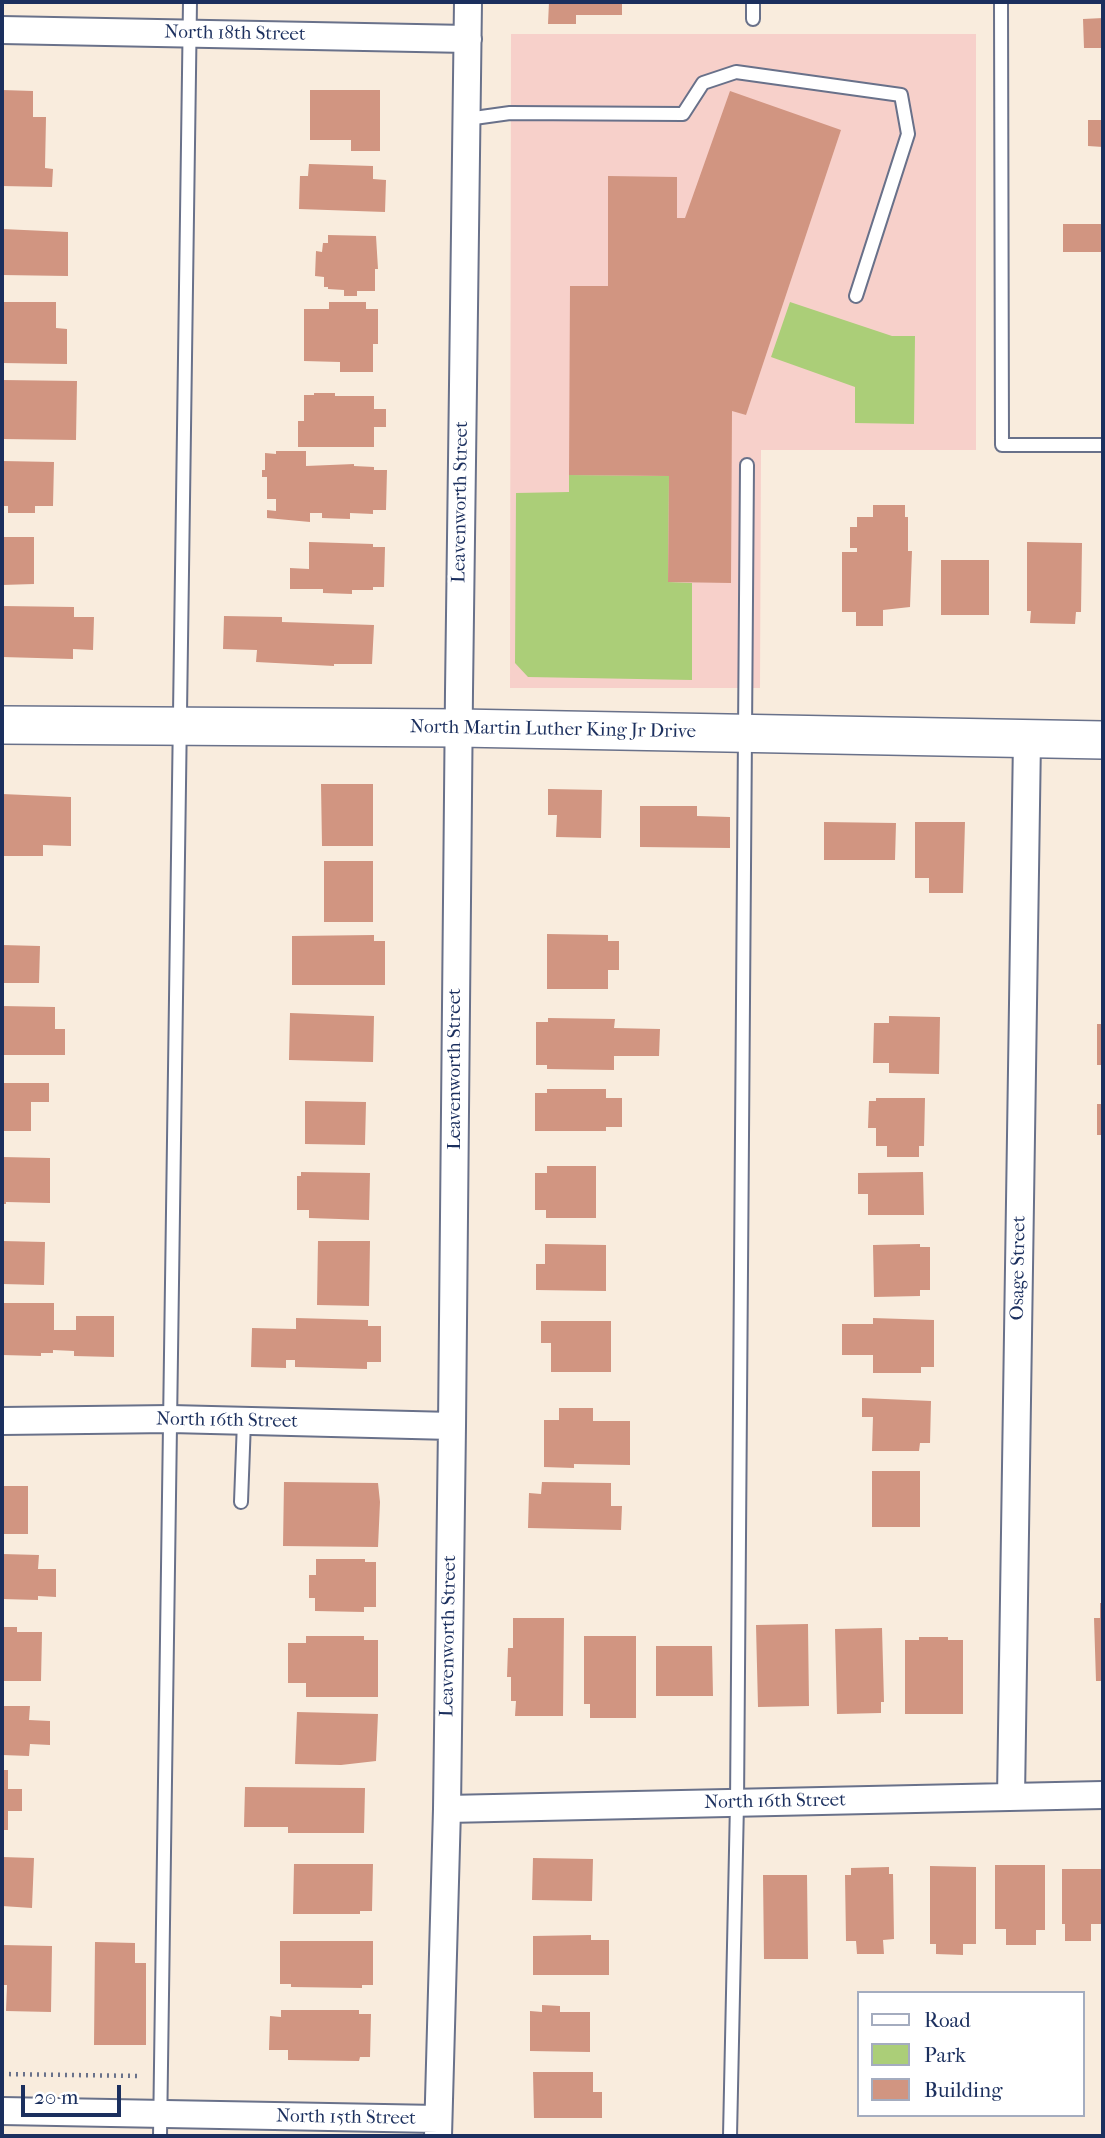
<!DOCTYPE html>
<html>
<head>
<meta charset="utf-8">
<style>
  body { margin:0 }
  #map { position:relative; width:1105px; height:2138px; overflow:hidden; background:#f9ecdd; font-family:"IM FELL French Canon",serif }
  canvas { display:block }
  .frame { position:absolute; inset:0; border:4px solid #1b2f5e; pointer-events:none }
  .legend { position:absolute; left:857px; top:1991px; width:228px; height:126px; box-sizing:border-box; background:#fff; border:2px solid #a4acbf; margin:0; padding:9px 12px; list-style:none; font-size:21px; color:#1b2f5e }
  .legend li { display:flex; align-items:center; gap:14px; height:35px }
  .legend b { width:35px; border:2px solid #a4acbf }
  .scale { position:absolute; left:21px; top:2085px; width:100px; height:32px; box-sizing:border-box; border:4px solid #1b2f5e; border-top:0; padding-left:9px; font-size:21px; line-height:24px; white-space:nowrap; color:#1b2f5e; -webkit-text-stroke:5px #fff; paint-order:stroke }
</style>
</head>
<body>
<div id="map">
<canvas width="1105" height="2138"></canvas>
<div class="frame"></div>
<ul class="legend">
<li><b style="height:9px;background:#fff"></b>Road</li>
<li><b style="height:19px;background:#abce78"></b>Park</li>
<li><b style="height:19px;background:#d19581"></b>Building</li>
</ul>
<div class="scale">20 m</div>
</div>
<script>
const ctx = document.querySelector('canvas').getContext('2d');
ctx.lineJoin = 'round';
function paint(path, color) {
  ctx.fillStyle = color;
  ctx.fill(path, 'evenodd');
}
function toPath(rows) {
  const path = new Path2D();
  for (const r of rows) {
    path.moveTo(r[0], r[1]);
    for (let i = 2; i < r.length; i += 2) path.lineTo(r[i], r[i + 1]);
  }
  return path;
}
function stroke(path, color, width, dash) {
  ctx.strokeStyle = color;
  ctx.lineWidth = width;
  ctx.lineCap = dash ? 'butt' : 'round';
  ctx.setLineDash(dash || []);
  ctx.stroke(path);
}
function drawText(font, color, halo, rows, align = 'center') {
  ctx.font = font + ' "IM FELL French Canon",serif';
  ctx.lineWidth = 6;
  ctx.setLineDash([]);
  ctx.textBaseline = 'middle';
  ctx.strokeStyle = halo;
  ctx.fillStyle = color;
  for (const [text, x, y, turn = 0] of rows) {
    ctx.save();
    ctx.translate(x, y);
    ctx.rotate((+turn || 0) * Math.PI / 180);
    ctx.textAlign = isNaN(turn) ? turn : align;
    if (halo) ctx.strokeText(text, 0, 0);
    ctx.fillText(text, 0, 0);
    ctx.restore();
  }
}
paint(toPath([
  [511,34,976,34,976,450,761,450,760,688,510,688]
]), '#f7d0ca');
paint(toPath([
  [790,302,892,336,915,336,914,424,855,423,855,387,771,357],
  [569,475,669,476,668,582,692,583,692,680,528,677,515,663,516,493,569,492]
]), '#abce78');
paint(toPath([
  [549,2,622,2,622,15,576,15,576,24,548,24],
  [1103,18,1103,48,1084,48,1083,19],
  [2,90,33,91,33,117,46,117,45,168,53,169,52,187,2,186],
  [310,90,380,90,380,151,351,151,351,140,310,140],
  [730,91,841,130,746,415,732,411,731,583,668,582,669,476,569,475,570,286,608,286,608,176,677,177,677,218,685,218],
  [1088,120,1103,120,1103,147,1088,146],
  [309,164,373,166,373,179,386,180,385,212,299,209,300,176,308,176],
  [1063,224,1103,224,1103,252,1063,252],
  [2,229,68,232,68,276,2,275],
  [328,235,376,236,378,269,375,269,375,291,357,291,357,296,344,296,344,290,328,289,328,287,324,287,324,277,315,276,316,251,322,252,323,243,328,243],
  [2,302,56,302,56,328,67,329,67,364,2,363],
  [329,302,366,302,366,309,378,309,378,344,373,344,373,372,340,372,340,362,304,361,304,309,329,309],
  [2,380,77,381,76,440,2,439],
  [314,393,335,393,335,396,374,396,374,409,386,409,386,427,374,427,374,447,298,447,298,421,304,421,304,395,314,395],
  [276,451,306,451,306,466,354,464,354,466,374,467,374,470,387,470,386,510,373,510,373,514,350,513,350,519,322,518,322,513,310,513,310,522,267,518,267,510,276,511,276,499,267,499,267,477,262,477,262,470,265,470,265,453,276,454],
  [2,461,54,462,53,506,35,506,35,513,8,513,8,506,2,506],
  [873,505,905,505,905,517,908,517,908,551,912,551,910,607,883,610,883,626,856,626,856,612,842,612,842,552,857,552,857,548,850,548,850,527,857,527,857,517,873,517],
  [2,537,34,537,34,584,2,585],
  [309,542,373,544,373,547,385,547,384,587,373,587,373,590,352,590,352,594,323,593,323,589,290,589,290,568,309,569],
  [1027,542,1082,543,1081,612,1076,612,1075,624,1030,623,1031,611,1027,611],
  [941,560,989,560,989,615,941,615],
  [2,606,74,607,74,617,94,617,93,650,73,649,73,659,2,657],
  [224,616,282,617,282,622,374,625,372,664,334,664,334,666,256,662,257,650,223,649],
  [321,784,373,784,373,846,322,846],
  [548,789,602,790,601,838,556,837,557,815,548,815],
  [2,794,71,797,71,846,43,845,43,856,2,856],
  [640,806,697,806,697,816,730,817,730,848,640,847],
  [824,822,896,823,895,860,824,860],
  [915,822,965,822,963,893,929,893,929,878,915,878],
  [324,861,373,861,373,922,324,922],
  [547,934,608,935,608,941,619,941,619,970,608,970,608,989,547,989],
  [374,935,374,941,385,941,385,985,292,985,292,936],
  [2,945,40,946,39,983,2,983],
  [2,1006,55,1007,55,1029,65,1029,65,1055,2,1055],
  [290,1013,374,1016,373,1062,289,1060],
  [889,1016,940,1017,939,1074,889,1073,889,1063,873,1063,874,1023,889,1023],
  [548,1018,615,1019,614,1028,660,1029,659,1056,614,1056,614,1070,547,1069,547,1065,536,1065,536,1022,548,1022],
  [1097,1024,1103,1024,1103,1065,1097,1065],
  [2,1083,49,1083,49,1102,31,1102,31,1131,2,1131],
  [547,1089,606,1089,606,1098,622,1098,622,1127,606,1127,606,1131,535,1131,535,1093,547,1093],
  [876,1098,925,1098,924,1146,919,1146,919,1157,887,1157,887,1146,876,1146,876,1128,868,1128,869,1101,876,1101],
  [305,1101,366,1102,365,1145,305,1144],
  [1097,1104,1103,1104,1103,1135,1097,1135],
  [2,1157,50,1158,50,1203,6,1202,6,1204,2,1204],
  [547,1166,596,1166,596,1218,546,1218,546,1210,535,1210,535,1173,547,1173],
  [301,1172,370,1173,369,1220,309,1218,309,1210,297,1210,297,1176,301,1176],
  [923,1172,924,1215,868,1215,868,1194,858,1194,858,1173],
  [2,1241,45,1242,44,1285,2,1284],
  [318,1241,370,1241,369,1306,317,1305],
  [545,1244,606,1245,606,1291,536,1290,536,1264,545,1264],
  [920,1244,920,1247,930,1247,930,1290,920,1290,920,1296,874,1297,873,1245],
  [2,1303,54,1303,54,1330,76,1330,76,1316,114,1316,114,1357,74,1356,74,1351,53,1350,53,1353,41,1353,41,1356,2,1355],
  [296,1318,368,1320,368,1326,381,1326,381,1362,367,1362,367,1369,295,1367,295,1360,286,1360,286,1368,251,1367,252,1328,296,1329],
  [873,1318,934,1320,934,1367,921,1367,921,1373,873,1373,873,1355,842,1355,842,1324,873,1324],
  [541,1321,611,1321,611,1372,551,1372,551,1343,541,1343],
  [862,1398,931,1401,930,1443,920,1443,919,1451,872,1451,873,1417,862,1417],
  [559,1408,593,1408,593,1421,630,1421,630,1465,574,1464,574,1468,544,1467,544,1420,559,1420],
  [872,1471,920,1471,920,1527,872,1527],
  [284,1482,378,1483,380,1502,378,1547,283,1546],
  [542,1482,611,1483,611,1506,622,1506,621,1530,528,1528,529,1493,541,1494],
  [2,1486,28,1486,28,1534,2,1534],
  [2,1554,39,1555,38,1569,56,1569,56,1597,38,1596,38,1600,2,1599],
  [316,1559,365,1559,365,1562,376,1562,376,1607,364,1607,364,1612,315,1611,315,1598,309,1598,309,1575,316,1575],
  [1100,1603,1103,1603,1103,1681,1096,1681,1094,1618,1100,1618],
  [513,1618,564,1618,563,1716,515,1716,516,1701,511,1701,511,1677,507,1677,508,1648,513,1648],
  [808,1624,809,1706,758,1707,756,1625],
  [2,1627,17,1627,17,1632,42,1632,41,1681,2,1681],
  [882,1628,884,1702,881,1702,881,1713,837,1714,835,1629],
  [306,1636,364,1636,364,1640,378,1640,378,1697,306,1697,306,1683,288,1683,288,1643,306,1643],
  [584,1636,636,1636,636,1718,590,1718,590,1704,584,1704],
  [919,1637,948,1637,948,1640,963,1640,963,1714,905,1714,905,1640,919,1640],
  [656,1646,712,1646,713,1696,656,1696],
  [2,1706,30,1706,29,1720,50,1721,50,1745,30,1744,29,1756,2,1755],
  [297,1712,378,1714,376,1761,341,1765,295,1764],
  [2,1770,8,1770,8,1789,22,1789,22,1811,8,1811,8,1830,2,1830],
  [245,1787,365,1788,364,1833,288,1833,288,1827,244,1827],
  [2,1857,34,1858,32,1908,2,1906],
  [533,1858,593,1859,592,1901,532,1900],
  [294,1864,373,1864,372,1911,360,1911,360,1914,293,1914],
  [995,1865,1045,1865,1045,1930,1036,1930,1036,1945,1006,1945,1006,1929,995,1929],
  [930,1866,976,1867,976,1944,963,1944,963,1955,936,1954,936,1944,930,1944],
  [889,1867,889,1874,893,1874,894,1939,883,1940,884,1954,857,1954,856,1941,846,1941,845,1875,851,1875,851,1868],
  [1062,1869,1103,1869,1103,1924,1091,1924,1091,1941,1065,1941,1065,1924,1062,1924],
  [763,1875,807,1875,808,1959,764,1959],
  [591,1935,591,1940,609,1940,609,1975,533,1975,533,1936],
  [280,1941,373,1941,373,1985,362,1985,362,1988,291,1987,291,1984,280,1984],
  [95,1942,135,1943,135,1963,146,1963,146,2045,94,2045],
  [2,1945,52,1946,51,2012,6,2011,7,1985,2,1985],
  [542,2005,560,2006,560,2012,590,2012,590,2052,530,2051,530,2011,542,2012],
  [281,2010,359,2010,359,2014,371,2014,370,2057,360,2057,359,2061,288,2060,288,2050,269,2050,270,2016,281,2017],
  [533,2072,593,2072,593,2092,602,2092,602,2118,534,2118]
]), '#d19581');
const lane = toPath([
  [1001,2,1002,445,1103,445],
  [753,19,753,2],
  [467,119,510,113,683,114,703,83,736,72,901,95,908,134,856,296],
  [241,1502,244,1421],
  [160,2136,190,2],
  [730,2136,737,1803,747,465]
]);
const street = toPath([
  [2,30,468,39],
  [2,1421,171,1419,452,1426],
  [1011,1797,1027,739],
  [447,1809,1103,1795],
  [2,2111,438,2119],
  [438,2136,447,1809,452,1426,459,691,468,2]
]);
const secondary = toPath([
  [2,725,459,728,1103,740]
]);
stroke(lane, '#69718a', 16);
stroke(street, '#69718a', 30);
stroke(secondary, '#69718a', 40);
stroke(toPath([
  [2,2074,141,2076]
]), '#69718a', 4.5, [2, 5]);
stroke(lane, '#fff', 12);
stroke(street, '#fff', 26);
stroke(secondary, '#fff', 37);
drawText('19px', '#1b2f5e', '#fff', [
  ["North 18th Street",235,34,1],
  ["Leavenworth Street",461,502,-89],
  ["North Martin Luther King Jr Drive",553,730,1],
  ["Leavenworth Street",455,1069,-90],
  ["Osage Street",1019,1268,-89],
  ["North 16th Street",227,1421,1],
  ["Leavenworth Street",449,1636,-89],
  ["North 16th Street",775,1802,-1],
  ["North 15th Street",346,2118,1]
]);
</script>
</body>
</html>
